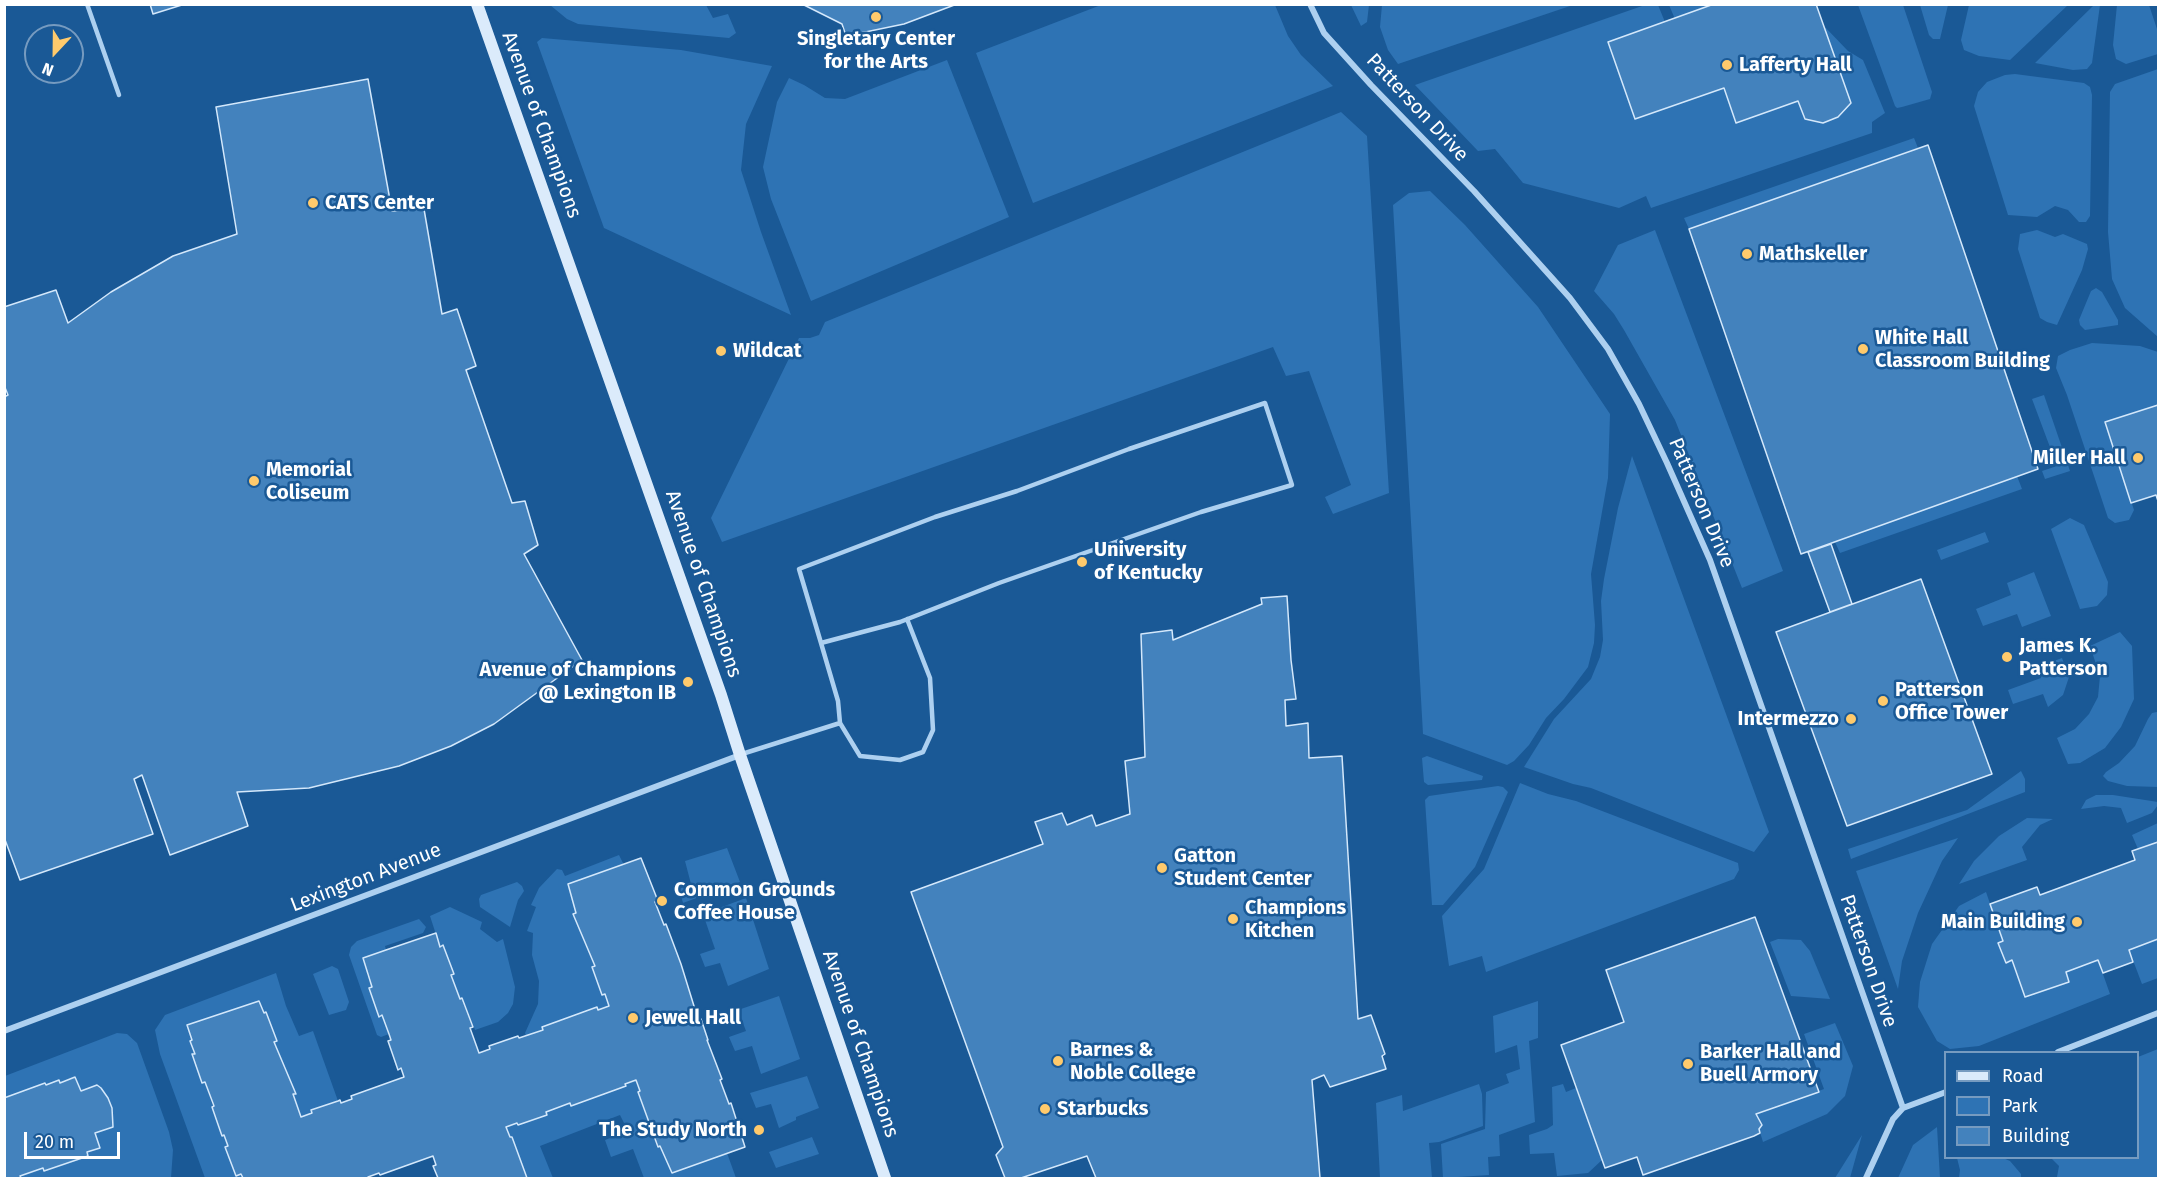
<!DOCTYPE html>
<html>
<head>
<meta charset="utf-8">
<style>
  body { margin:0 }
  #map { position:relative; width:2163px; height:1183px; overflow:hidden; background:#1a5996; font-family:"Fira Sans",sans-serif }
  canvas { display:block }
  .frame { position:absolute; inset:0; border:6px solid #fff; pointer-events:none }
  .legend { position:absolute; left:1944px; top:1051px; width:195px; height:108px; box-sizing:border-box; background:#1a5996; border:2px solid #769bc0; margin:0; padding:8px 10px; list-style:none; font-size:18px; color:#fff }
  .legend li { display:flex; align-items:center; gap:12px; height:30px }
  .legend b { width:30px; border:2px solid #769bc0 }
  .north { position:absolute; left:24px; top:24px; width:60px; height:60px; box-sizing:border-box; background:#1a5996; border:2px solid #769bc0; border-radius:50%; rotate:202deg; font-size:16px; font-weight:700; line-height:24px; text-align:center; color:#fff }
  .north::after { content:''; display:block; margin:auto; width:21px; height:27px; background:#ffca6c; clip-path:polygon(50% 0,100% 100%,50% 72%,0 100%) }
  .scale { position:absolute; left:24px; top:1132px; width:96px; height:27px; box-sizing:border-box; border:3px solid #fff; border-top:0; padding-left:8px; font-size:18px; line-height:21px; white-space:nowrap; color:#fff; -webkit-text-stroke:4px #1a5996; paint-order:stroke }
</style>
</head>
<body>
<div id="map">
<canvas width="2163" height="1183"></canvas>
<div class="frame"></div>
<ul class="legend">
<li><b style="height:8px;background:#dbebfb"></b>Road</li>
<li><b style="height:16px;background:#2e73b4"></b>Park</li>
<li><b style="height:16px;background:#4382bd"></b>Building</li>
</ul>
<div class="north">N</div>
<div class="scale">20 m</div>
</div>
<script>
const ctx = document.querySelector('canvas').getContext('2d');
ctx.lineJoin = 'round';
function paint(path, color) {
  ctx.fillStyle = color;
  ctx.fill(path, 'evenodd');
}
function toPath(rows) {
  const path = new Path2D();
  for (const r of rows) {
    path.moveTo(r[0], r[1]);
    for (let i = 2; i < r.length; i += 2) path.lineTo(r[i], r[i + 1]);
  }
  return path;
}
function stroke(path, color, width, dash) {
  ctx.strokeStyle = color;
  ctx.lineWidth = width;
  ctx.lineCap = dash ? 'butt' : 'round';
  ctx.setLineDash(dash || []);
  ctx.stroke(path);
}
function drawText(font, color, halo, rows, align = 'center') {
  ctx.font = font + ' "Fira Sans",sans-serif';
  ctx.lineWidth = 5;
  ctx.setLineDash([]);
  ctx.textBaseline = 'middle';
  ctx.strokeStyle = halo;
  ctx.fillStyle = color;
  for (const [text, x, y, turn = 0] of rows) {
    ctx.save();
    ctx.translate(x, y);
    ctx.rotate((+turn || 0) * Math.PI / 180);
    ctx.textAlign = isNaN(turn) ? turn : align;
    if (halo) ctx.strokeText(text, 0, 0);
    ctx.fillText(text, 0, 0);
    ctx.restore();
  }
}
paint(toPath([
  [550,5,706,5,713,18,728,14,736,33,729,38,578,24,567,19],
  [1101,5,1275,5,1288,36,1301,55,1333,86,1033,203,976,53],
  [1351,5,1369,5,1367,22,1361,26],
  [1382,5,1382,4,1573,5,1398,64,1388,50,1380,27],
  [1645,5,1658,5,1665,22,1608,42,1635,119,1724,88,1736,123,1798,101,1805,119,1823,123,1838,117,1851,103,1824,26,1848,51,1863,60,1885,113,1872,122,1872,133,1651,208,1646,196,1619,208,1523,183,1495,149,1478,151,1415,85],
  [1669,5,1714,5,1675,19],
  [1858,5,1903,5,1932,92,1930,99,1902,107,1897,108,1895,106],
  [1920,5,1948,5,1940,39,1933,39,1929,35],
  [1969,5,1969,4,2068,5,2010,60,1979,56,1964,50,1961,40],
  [2094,5,2100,5,2092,63,2087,69,2073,70,2035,63],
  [2117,5,2149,5,2158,32,2158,54,2126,64,2116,59,2113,45],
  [542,38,681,50,772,66,746,124,741,170,761,232,791,315,604,228,537,42],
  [947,60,1009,217,811,301,771,199,763,167,777,102,789,78,804,85,825,98,845,99],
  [2158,69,2158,337,2125,308,2112,279,2108,232,2110,92,2115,84],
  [2015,74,2084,83,2090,87,2092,95,2090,216,2086,222,2079,222,2068,210,2055,206,2037,217,2008,215,1974,106,1978,92,1987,82,2005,75],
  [1341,112,1367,136,1389,493,1333,514,1325,497,1351,485,1309,371,1286,376,1273,347,722,542,711,518,799,338,810,338,819,335,825,322],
  [1914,138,1918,148,1689,229,1684,218],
  [1430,191,1465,225,1538,307,1610,414,1608,478,1591,574,1595,625,1594,643,1588,667,1564,699,1546,718,1529,745,1514,761,1507,765,1423,734,1393,205,1409,193],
  [1655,230,1783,571,1742,588,1675,420,1624,330,1614,314,1594,291,1618,245],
  [2037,230,2055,237,2063,234,2087,244,2088,249,2082,270,2057,325,2047,322,2040,318,2018,249,2020,234],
  [2096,288,2102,292,2118,320,2118,325,2085,330,2080,325,2079,320,2091,291],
  [2092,343,2140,346,2158,352,2158,405,2105,422,2134,510,2129,520,2115,523,2108,518,2067,395,2056,368,2058,356,2070,350],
  [2044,395,2070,471,2045,479,2042,471,2057,466,2032,399],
  [1632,456,1769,832,1754,852,1591,788,1573,784,1524,767,1554,719,1591,679,1600,657,1603,640,1601,601,1604,579,1618,508],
  [2017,476,2022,489,1840,553,1835,542],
  [2070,518,2084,525,2108,582,2107,595,2097,606,2080,609,2051,529],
  [1985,532,1989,542,1941,560,1937,550],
  [2034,572,2051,616,2022,627,2017,614,1983,626,1976,609,2011,595,2007,583],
  [2120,632,2132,646,2134,699,2121,727,2105,748,2080,763,2068,764,2057,738,2075,729,2089,714,2098,697,2100,676,2090,646],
  [2062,658,2069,677,2063,695,2048,707,2043,694,2013,704,2008,690,2041,678,2038,667],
  [2157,712,2158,714,2158,787,2127,786,2108,781,2103,776,2106,772,2119,763,2135,746,2148,719,2152,713],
  [1427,756,1483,776,1482,780,1428,785,1424,782,1422,758],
  [2021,771,2025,779,2025,792,1851,859,1848,849,1967,810],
  [1520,783,1548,794,1576,801,1738,863,1739,870,1734,879,1486,972,1482,956,1449,966,1442,916,1484,869],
  [1498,786,1503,787,1508,792,1475,867,1443,905,1432,905,1425,800,1429,796],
  [2096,795,2113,795,2158,802,2158,805,2152,813,2127,823,2121,808,2104,806,2081,809,2086,800],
  [2027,818,2053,819,2040,825,2022,847,2027,860,1959,884,1974,861,1999,836],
  [2158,823,2158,842,2138,849,2132,835],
  [1958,838,1942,861,1918,913,1902,961,1898,989,1856,871],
  [727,848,740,882,683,903,679,889,691,884,685,861],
  [619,855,624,865,568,885,576,913,573,914,595,966,592,967,602,995,605,994,609,1006,598,1010,597,1007,526,1036,525,1033,538,1004,539,981,532,955,533,933,527,931,536,907,531,905,539,888,557,869,562,870,565,876],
  [517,882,522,886,524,891,518,900,510,927,480,907,479,899,481,895],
  [1986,892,2003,941,1999,943,2006,962,2012,960,2025,997,2069,982,2066,972,2098,960,2110,994,1979,1046,1950,1049,1937,1041,1918,1007,1920,982,1932,944,1959,906],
  [746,898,769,969,728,986,720,963,705,967,700,954,715,949,703,914],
  [450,907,482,922,480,929,497,942,503,939,515,987,513,1004,508,1013,498,1022,475,1030,463,999,460,999,451,975,454,974,443,946,440,947,430,916],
  [419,919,426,927,423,933,385,946,386,950,367,974,372,987,369,988,380,1016,382,1015,389,1034,381,1037,377,1035,349,955,351,947,357,941],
  [1778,939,1801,940,1810,951,1830,999,1791,996,1770,942],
  [2158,939,2158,978,2142,984,2129,950],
  [332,966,338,969,349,1002,346,1010,329,1015,313,974],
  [276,973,286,1006,299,1036,313,1031,338,1101,312,1110,312,1113,301,1117,293,1094,295,1093,274,1042,277,1041,266,1013,264,1013,259,1001,187,1025,192,1040,195,1054,193,1054,202,1083,205,1082,222,1135,224,1135,228,1146,225,1147,236,1175,241,1174,243,1178,205,1178,160,1054,155,1030,165,1015],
  [779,996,800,1059,761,1074,752,1046,735,1051,729,1037,746,1031,738,1010],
  [1538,1001,1538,1038,1529,1041,1535,1122,1499,1135,1500,1156,1488,1157,1489,1175,1443,1178,1441,1144,1485,1129,1486,1092,1509,1083,1506,1074,1520,1069,1517,1045,1495,1053,1493,1016],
  [1835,1023,1853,1066,1845,1096,1827,1114,1763,1142,1759,1129,1762,1125,1756,1114,1824,1089,1804,1034],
  [117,1033,127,1034,137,1043,169,1132,173,1150,171,1178,21,1178,20,1176,43,1168,45,1171,88,1156,87,1152,100,1148,95,1133,112,1126,112,1108,81,1091,75,1077,60,1083,59,1081,46,1085,45,1083,5,1098,5,1076],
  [2158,1049,2158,1178,2053,1178,2057,1177,2059,1166,2051,1158,2138,1158,2138,1057],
  [807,1076,819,1108,796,1117,796,1120,779,1128,771,1104,756,1108,750,1093],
  [636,1080,640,1091,638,1092,657,1147,660,1146,672,1173,727,1153,736,1178,715,1178,714,1177,708,1178,644,1178,633,1149,611,1157,605,1140,628,1131,620,1115,540,1146,553,1178,527,1178,512,1137,510,1137,506,1127,570,1103,571,1106],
  [1479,1084,1482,1094,1483,1126,1439,1142,1429,1143,1432,1178,1380,1178,1376,1103,1402,1095,1403,1111],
  [1563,1084,1566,1092,1576,1088,1602,1160,1588,1173,1557,1176,1554,1153,1530,1154,1529,1135,1547,1129,1553,1125,1552,1087],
  [1937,1127,1940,1178,1898,1178,1913,1145],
  [1862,1135,1850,1178,1835,1178],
  [812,1137,819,1154,776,1168,769,1152],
  [1957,1158,2003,1158,2010,1161,2021,1174,2021,1178,1959,1178,1960,1170]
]), '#2e73b4');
const building = toPath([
  [150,4,185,4,153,14,150,4],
  [802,4,957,4,904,24,846,36,842,24,802,4],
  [1714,4,1816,4,1851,103,1838,117,1823,123,1805,119,1798,101,1736,123,1724,88,1635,119,1608,42,1714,4],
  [368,79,392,211,424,209,442,314,457,309,476,366,466,370,512,503,525,501,538,545,524,554,582,660,494,724,451,746,399,766,309,788,237,792,248,826,170,855,142,775,134,779,153,834,20,880,4,837,4,397,8,395,4,385,4,307,56,290,68,323,111,292,173,256,237,234,216,107,368,79],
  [1928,145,2038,469,1801,554,1689,229,1928,145],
  [2158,405,2158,501,2156,495,2131,503,2105,422,2158,405],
  [1831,544,1852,604,1830,612,1808,552,1831,544],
  [1921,579,1992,774,1847,826,1776,632,1921,579],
  [1287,596,1291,660,1296,699,1285,700,1286,726,1308,723,1309,758,1342,756,1358,1019,1371,1015,1385,1054,1382,1056,1386,1069,1330,1087,1324,1075,1312,1080,1320,1178,1096,1178,1087,1156,1021,1178,1005,1178,996,1155,1003,1147,911,892,1043,844,1035,822,1062,813,1067,825,1092,815,1096,826,1130,814,1125,761,1145,757,1141,634,1172,630,1173,640,1262,604,1261,598,1287,596],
  [2158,842,2158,939,2129,950,2133,962,2103,973,2098,960,2066,972,2069,982,2025,997,2012,960,2006,963,1998,943,2003,941,1990,904,2037,887,2040,895,2135,860,2132,851,2158,842],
  [641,858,658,901,655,902,664,925,666,924,681,964,698,1019,701,1019,708,1040,707,1040,722,1079,720,1080,729,1104,731,1103,745,1147,672,1173,660,1146,658,1147,638,1092,640,1091,636,1080,625,1084,626,1086,571,1106,570,1103,546,1112,547,1115,518,1125,517,1123,506,1127,510,1137,512,1137,527,1178,438,1178,433,1166,436,1165,433,1156,380,1175,379,1173,368,1177,368,1178,243,1178,241,1174,236,1176,225,1147,228,1146,224,1135,222,1136,212,1107,214,1106,205,1082,202,1083,192,1054,195,1054,190,1041,192,1040,187,1025,259,1001,264,1013,266,1012,277,1041,274,1042,296,1094,293,1094,301,1117,312,1113,311,1110,338,1101,340,1100,341,1103,352,1099,351,1096,404,1077,401,1068,398,1070,388,1041,391,1040,389,1034,382,1015,379,1017,369,988,372,987,363,958,386,950,436,933,440,947,443,945,454,974,451,975,460,999,462,998,473,1027,470,1028,479,1053,490,1049,489,1046,518,1036,519,1038,543,1030,542,1027,597,1007,598,1010,609,1006,605,994,602,995,592,967,595,966,573,914,576,913,568,884,641,858],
  [1755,917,1819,1092,1756,1114,1762,1125,1759,1129,1760,1133,1754,1136,1643,1175,1637,1157,1605,1168,1561,1045,1624,1022,1606,970,1755,917],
  [75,1077,81,1091,97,1085,101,1088,108,1098,112,1108,113,1127,95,1133,100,1148,87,1152,88,1156,44,1171,43,1168,20,1176,21,1178,4,1178,4,1098,45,1083,46,1085,59,1080,60,1083,75,1077]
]);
paint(building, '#4382bd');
stroke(building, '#d4e8fb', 1.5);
stroke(toPath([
  [87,4,119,95],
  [840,723,860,756,900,760,923,752,933,730,930,678,907,619],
  [742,754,840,723,838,701,821,643,799,569,935,517,1017,491,1129,449,1265,403,1292,485,1201,512,999,583,900,622,821,643]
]), '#add0f0', 4.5);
stroke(toPath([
  [1310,4,1324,33,1371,85,1474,191,1570,298,1608,349,1639,404,1667,463,1710,560,1903,1108],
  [4,1031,740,755],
  [2058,1052,2158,1013],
  [1866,1178,1893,1119,1903,1108,1946,1092]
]), '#add0f0', 6);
stroke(toPath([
  [477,4,721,695,740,755,885,1178]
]), '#dbebfb', 12);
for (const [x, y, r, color] of [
  [876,17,6,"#ffca6c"],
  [1727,65,6,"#ffca6c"],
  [313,203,6,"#ffca6c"],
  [1747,254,6,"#ffca6c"],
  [1863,349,6,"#ffca6c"],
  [721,351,6,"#ffca6c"],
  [2138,458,6,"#ffca6c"],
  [254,481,6,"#ffca6c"],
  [1082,562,6,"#ffca6c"],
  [2007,657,6,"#ffca6c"],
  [688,682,6,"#ffca6c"],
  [1883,701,6,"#ffca6c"],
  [1851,719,6,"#ffca6c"],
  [1162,868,6,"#ffca6c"],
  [662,901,6,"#ffca6c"],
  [1233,919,6,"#ffca6c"],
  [2077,922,6,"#ffca6c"],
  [633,1018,6,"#ffca6c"],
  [1058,1061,6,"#ffca6c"],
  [1688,1064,6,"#ffca6c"],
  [1045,1109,6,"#ffca6c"],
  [759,1130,6,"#ffca6c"]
]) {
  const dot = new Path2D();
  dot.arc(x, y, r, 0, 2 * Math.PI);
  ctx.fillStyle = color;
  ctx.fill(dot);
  stroke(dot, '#1a5996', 2);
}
drawText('bold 20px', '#fff', '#1a5996', [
  ["Singletary Center",876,39,"center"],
  ["for the Arts",876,62,"center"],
  ["Lafferty Hall",1739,65],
  ["CATS Center",325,203],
  ["Mathskeller",1759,254],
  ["White Hall",1875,338],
  ["Classroom Building",1875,361],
  ["Wildcat",733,351],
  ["Miller Hall",2126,458,"right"],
  ["Memorial",266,470],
  ["Coliseum",266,493],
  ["University",1094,550],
  ["of Kentucky",1094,573],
  ["James K.",2019,646],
  ["Patterson",2019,669],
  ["Avenue of Champions",676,670,"right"],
  ["@ Lexington IB",676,693,"right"],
  ["Patterson",1895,690],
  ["Office Tower",1895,713],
  ["Intermezzo",1839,719,"right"],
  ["Gatton",1174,856],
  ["Student Center",1174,879],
  ["Common Grounds",674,890],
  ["Coffee House",674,913],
  ["Champions",1245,908],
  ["Kitchen",1245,931],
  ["Main Building",2065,922,"right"],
  ["Jewell Hall",645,1018],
  ["Barnes &",1070,1050],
  ["Noble College",1070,1073],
  ["Barker Hall and",1700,1052],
  ["Buell Armory",1700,1075],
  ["Starbucks",1057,1109],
  ["The Study North",747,1130,"right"]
], 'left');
drawText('20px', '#fff', '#1a5996', [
  ["Patterson Drive",1417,108,47],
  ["Avenue of Champions",541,125,70],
  ["Patterson Drive",1701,503,67],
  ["Avenue of Champions",703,584,71],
  ["Lexington Avenue",366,878,-21],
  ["Patterson Drive",1868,961,71],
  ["Avenue of Champions",860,1044,71]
]);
</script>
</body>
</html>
